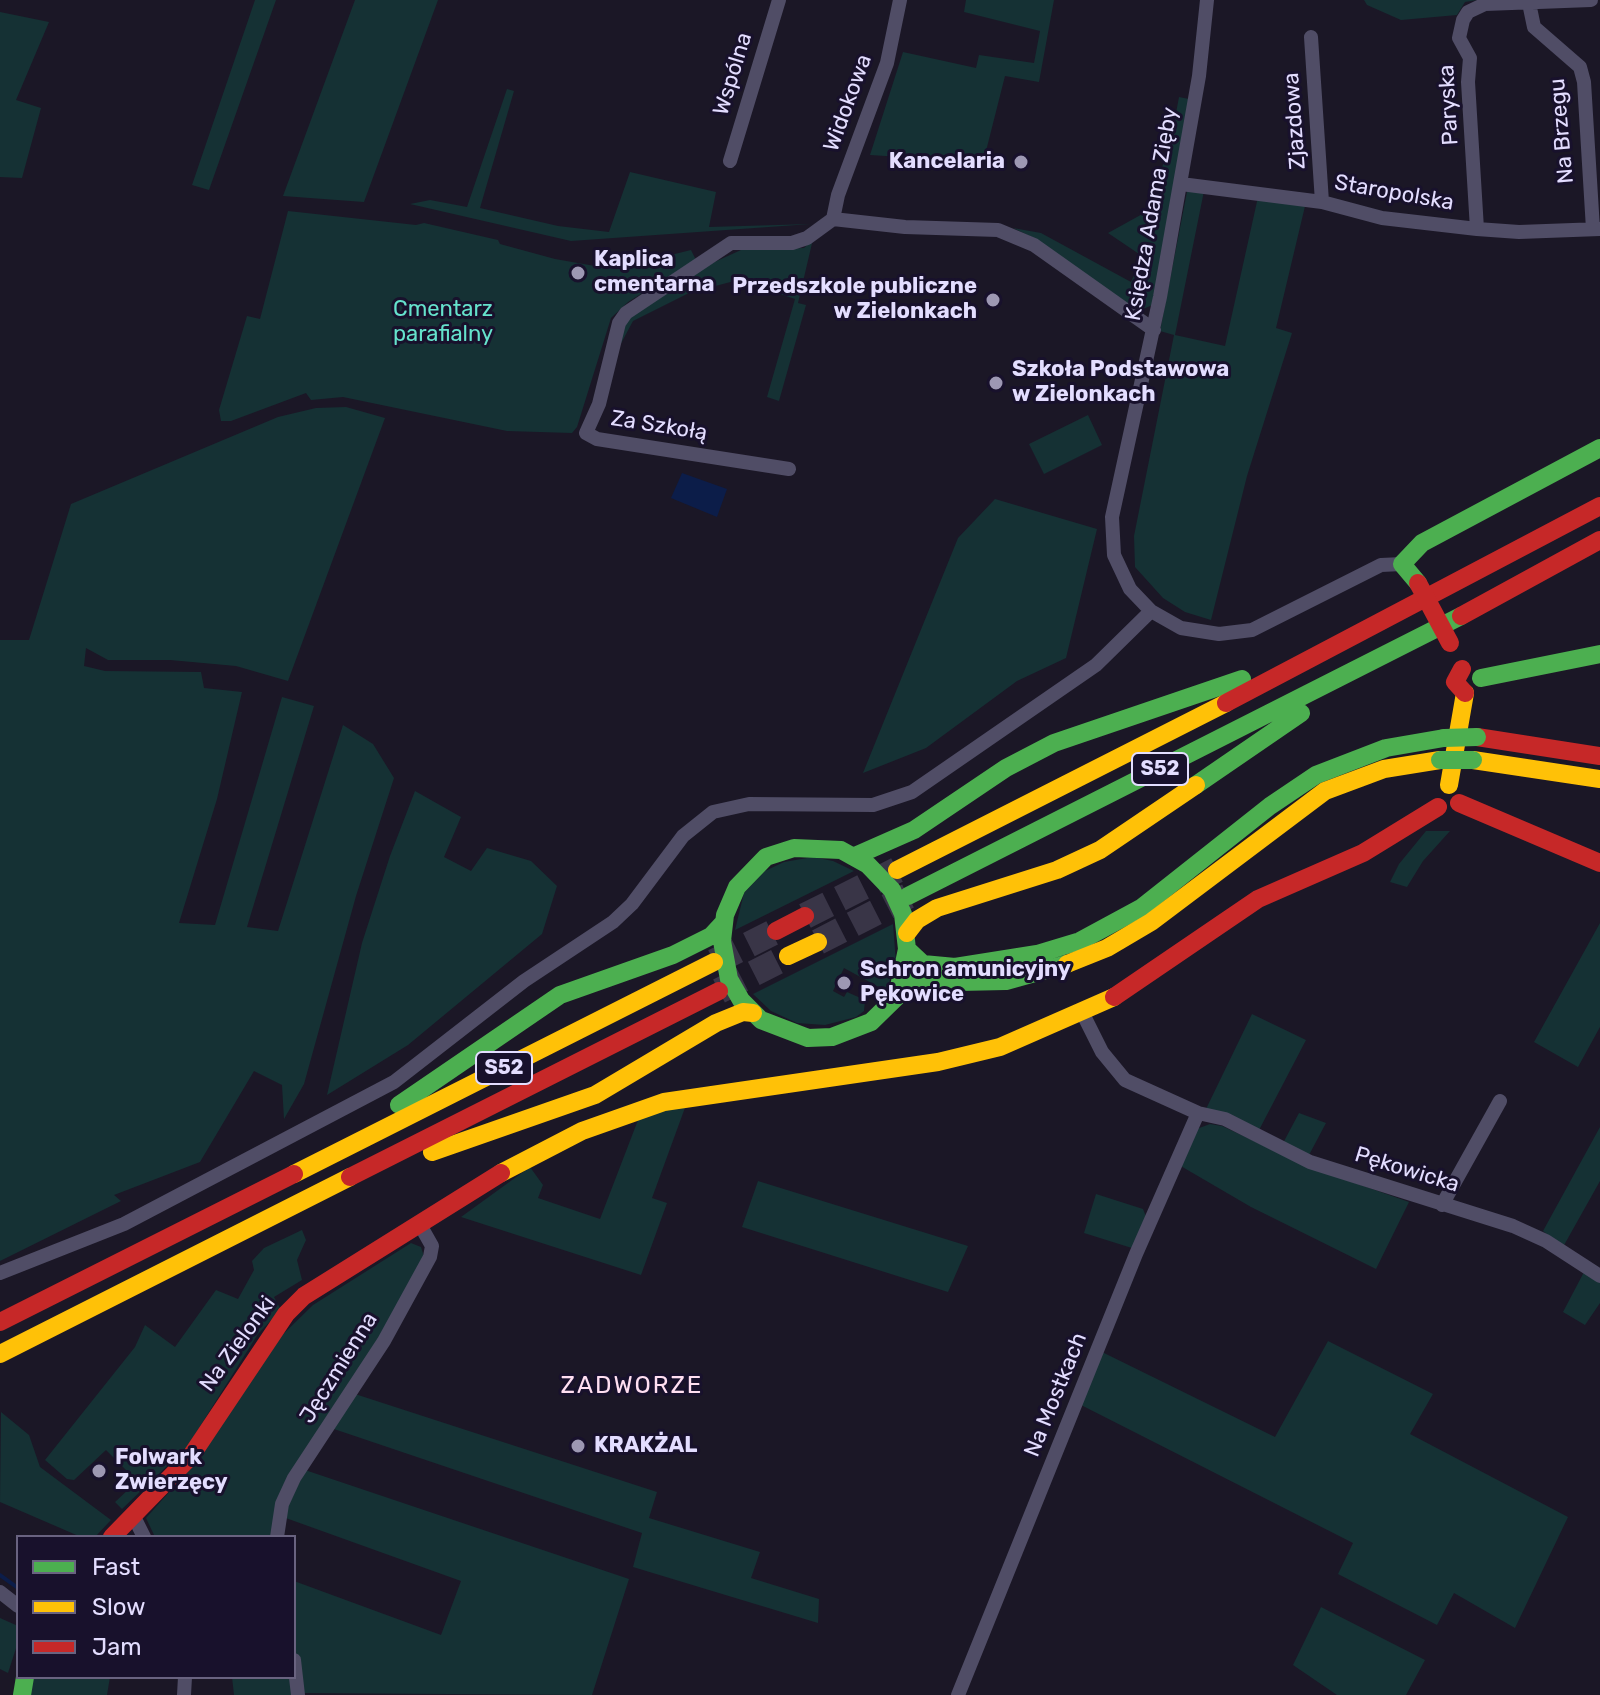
<!DOCTYPE html>
<html>
<head>
<meta charset="utf-8">
<style>
  body { margin:0 }
  #map { position:relative; width:1600px; height:1695px; overflow:hidden; background:#1b1726; font-family:Rubik,sans-serif }
  canvas { display:block }
  .legend { position:absolute; left:16px; top:1535px; width:280px; height:144px; box-sizing:border-box; background:#18112c; border:2px solid #696380; margin:0; padding:10px 14px; list-style:none; font-size:24px; color:#e3ddff }
  .legend li { display:flex; align-items:center; gap:16px; height:40px }
  .legend b { width:40px; border:2px solid #696380 }
</style>
</head>
<body>
<div id="map">
<canvas width="1600" height="1695"></canvas>
<ul class="legend">
<li><b style="height:10px;background:#4caf50"></b>Fast</li>
<li><b style="height:10px;background:#ffc107"></b>Slow</li>
<li><b style="height:10px;background:#c62828"></b>Jam</li>
</ul>
</div>
<script>
const ctx = document.querySelector('canvas').getContext('2d');
ctx.lineJoin = 'round';
function paint(path, color) {
  ctx.fillStyle = color;
  ctx.fill(path, 'evenodd');
}
function toPath(rows) {
  const path = new Path2D();
  for (const r of rows) {
    path.moveTo(r[0], r[1]);
    for (let i = 2; i < r.length; i += 2) path.lineTo(r[i], r[i + 1]);
  }
  return path;
}
function stroke(path, color, width, dash) {
  ctx.strokeStyle = color;
  ctx.lineWidth = width;
  ctx.lineCap = dash ? 'butt' : 'round';
  ctx.setLineDash(dash || []);
  ctx.stroke(path);
}
function drawText(font, color, halo, rows, align = 'center') {
  ctx.font = font + ' Rubik,sans-serif';
  ctx.lineWidth = 6;
  ctx.setLineDash([]);
  ctx.textBaseline = 'middle';
  ctx.strokeStyle = halo;
  ctx.fillStyle = color;
  for (const [text, x, y, turn = 0] of rows) {
    ctx.save();
    ctx.translate(x, y);
    ctx.rotate((+turn || 0) * Math.PI / 180);
    ctx.textAlign = isNaN(turn) ? turn : align;
    if (halo) ctx.strokeText(text, 0, 0);
    ctx.fillText(text, 0, 0);
    ctx.restore();
  }
}
paint(toPath([
  [255,0,276,0,209,190,192,185],
  [355,0,438,0,364,202,283,196],
  [966,0,1054,0,1039,82,1005,76,984,159,978,162,870,155,903,52,976,68,979,55,1034,63,1040,31,964,12],
  [1364,0,1477,0,1465,2,1457,15,1401,20,1367,5],
  [0,12,49,22,16,100,41,108,22,178,0,177],
  [507,89,514,91,480,208,558,226,609,232,630,172,716,192,709,227,811,224,571,241,410,204,430,200,467,207],
  [1179,97,1189,99,1155,304,1138,311,1032,237,1013,228,1041,233,1131,282,1142,256,1108,233,1146,212,1170,145],
  [1204,191,1175,335,1225,346,1258,197,1306,202,1276,328,1292,333,1247,476,1211,620,1185,612,1163,598,1135,567,1134,536,1174,335,1160,331,1187,192],
  [288,211,416,225,424,223,498,240,500,244,555,259,595,266,638,263,691,250,696,260,628,302,611,318,577,427,572,433,507,431,343,397,311,400,306,393,231,421,221,421,219,410,247,316,260,319],
  [813,239,798,303,806,305,779,401,767,397,795,299,738,280,689,293,633,321,617,351,628,316,697,270,741,250,804,248],
  [346,407,385,418,288,681,236,666,170,660,108,660,86,648,84,666,105,671,201,672,204,688,242,692,217,799,179,923,215,925,282,697,314,706,247,927,278,931,343,725,373,744,394,778,356,896,304,1084,284,1119,282,1085,254,1071,200,1162,114,1195,121,1201,0,1261,0,640,29,640,71,504,278,417,316,408],
  [1088,415,1102,445,1044,474,1029,444],
  [995,499,1097,529,1066,658,1017,681,926,748,863,773,958,538],
  [415,791,461,817,444,857,471,871,487,848,531,861,557,886,542,934,408,1045,327,1095,362,943,390,856],
  [1426,831,1450,831,1423,861,1407,887,1390,882,1399,864],
  [813,857,833,861,854,871,735,930,744,893,765,871,784,862],
  [1600,923,1600,1027,1578,1067,1534,1042],
  [893,924,896,963,886,991,844,968,833,991,844,997,847,992,865,1000,864,1011,856,1017,825,1025,797,1023,771,1011,753,994],
  [1252,1014,1306,1040,1258,1132,1206,1109],
  [686,1105,652,1198,667,1203,641,1275,461,1217,530,1167,543,1185,538,1198,600,1219,643,1107],
  [1299,1113,1326,1123,1309,1155,1282,1145],
  [1210,1124,1222,1126,1310,1167,1409,1202,1376,1269,1251,1207,1179,1165,1194,1130],
  [1600,1127,1600,1181,1563,1247,1543,1231],
  [758,1181,968,1246,948,1292,742,1227],
  [1096,1194,1143,1209,1147,1219,1135,1249,1084,1233],
  [302,1230,306,1240,297,1260,302,1280,274,1297,281,1310,258,1334,187,1447,122,1509,115,1502,130,1488,120,1478,126,1470,106,1450,74,1480,67,1479,45,1460,135,1347,145,1325,175,1347,216,1290,238,1299,254,1270,252,1261,264,1248],
  [411,1243,421,1247,425,1260,323,1432,273,1537,155,1537,146,1518,196,1462,272,1345,313,1305],
  [1584,1272,1600,1281,1600,1303,1585,1325,1563,1312],
  [1328,1341,1433,1394,1410,1434,1568,1517,1515,1628,1454,1593,1437,1625,1338,1574,1353,1543,1081,1405,1102,1352,1275,1437],
  [355,1394,657,1492,649,1518,760,1552,751,1578,819,1599,818,1623,633,1567,642,1533,331,1428],
  [1,1412,29,1435,40,1467,111,1520,95,1537,81,1537,0,1502],
  [305,1470,629,1579,592,1695,302,1693,294,1645,294,1581,441,1635,461,1581,283,1517],
  [1321,1607,1425,1660,1406,1695,1337,1695,1293,1665],
  [0,1618,18,1626,18,1642,8,1673,0,1669],
  [30,1677,110,1677,107,1695,27,1695],
  [232,1677,290,1677,292,1695,234,1695]
]), '#153134');
paint(toPath([
  [682,473,727,489,717,517,671,498]
]), '#0c1d49');
stroke(toPath([
  [0,1575,18,1588]
]), '#0c1d49', 4);
stroke(toPath([
  [805,916,897,870],
  [818,942,908,896],
  [714,962,776,931],
  [719,991,788,956]
]), '#393547', 26, [26, 13]);
stroke(toPath([
  [1207,0,1199,76,1160,297,1112,517,1114,555,1130,589,1151,611,1181,628,1219,634,1252,630,1381,565,1402,564],
  [1529,3,1534,27,1580,67,1584,82,1593,229],
  [1311,37,1322,202],
  [730,161,779,0],
  [1181,184,1322,202,1382,218,1477,229,1519,232,1600,229],
  [833,219,838,195,887,63,900,0],
  [1477,229,1468,82,1470,58,1459,38,1463,20,1468,12,1485,4,1591,0],
  [789,469,597,439,586,433,599,404,619,323,626,313,731,243,792,243,807,238,833,219,905,227,998,230,1034,245,1154,330],
  [1083,1014,1102,1052,1125,1080,1198,1113,1225,1119,1310,1162,1513,1226,1546,1241,1600,1276],
  [1442,1205,1500,1101],
  [0,1273,124,1224,394,1082,524,981,613,922,632,904,683,836,713,812,749,804,873,805,912,792,1096,665,1151,611],
  [134,1517,144,1537],
  [277,1537,282,1504,294,1478,384,1341,430,1257,432,1246,419,1223],
  [0,1592,18,1606],
  [294,1660,298,1695],
  [184,1695,185,1677],
  [958,1695,1136,1254,1198,1113]
]), '#504d66', 14);
stroke(toPath([
  [1418,583,1402,564,1422,543,1600,448],
  [1481,678,1600,654],
  [1196,785,1301,713],
  [855,856,914,830,1006,768,1054,743,1242,679],
  [908,896,1461,616],
  [907,949,923,964,955,967,1037,954,1080,941,1141,908,1270,806,1316,775,1386,748,1444,738],
  [897,996,907,949,903,914,892,890,868,865,841,850,794,848,766,857,737,887,725,915,722,941,729,979,741,1000,761,1020,808,1038,832,1037,871,1022,911,983,1006,981,1067,964],
  [399,1105,560,995,673,955,711,936,724,922],
  [22,1695,25,1677]
]), '#4caf50', 18);
stroke(toPath([
  [1473,760,1600,779],
  [1449,785,1465,693],
  [897,870,1226,703],
  [907,933,917,920,937,908,1057,870,1100,850,1196,785],
  [788,956,818,942],
  [1067,964,1107,948,1151,922,1325,791,1384,769,1440,760],
  [432,1152,595,1095,716,1023,743,1012,753,1013],
  [501,1173,582,1131,664,1102,938,1062,1000,1047,1114,997],
  [294,1174,714,962],
  [0,1354,350,1177]
]), '#ffc107', 18);
stroke(toPath([
  [1461,616,1600,540],
  [1462,669,1455,682,1465,693],
  [1226,703,1600,506],
  [1477,737,1600,756],
  [1459,803,1600,863],
  [776,931,805,916],
  [1114,997,1258,899,1363,853,1438,807],
  [350,1177,719,991],
  [0,1322,294,1174],
  [112,1537,191,1456,286,1314,304,1296,501,1173]
]), '#c62828', 18);
stroke(toPath([
  [1444,738,1477,737],
  [1440,760,1473,760]
]), '#4caf50', 18);
stroke(toPath([
  [1418,583,1450,643]
]), '#c62828', 18);
for (const [x, y, r, color] of [
  [1021,162,8,"#9d98b3"],
  [578,273,8,"#9d98b3"],
  [993,300,8,"#9d98b3"],
  [996,383,8,"#9d98b3"],
  [844,983,8,"#9d98b3"],
  [578,1446,8,"#9d98b3"],
  [99,1471,8,"#9d98b3"]
]) {
  const dot = new Path2D();
  dot.arc(x, y, r, 0, 2 * Math.PI);
  ctx.fillStyle = color;
  ctx.fill(dot);
  stroke(dot, '#18112c', 3);
}
for (const [x, y, w] of [
  [1160,769,56],
  [504,1068,56]
]) {
  const box = new Path2D();
  box.roundRect(x - w / 2, y - 16, w, 32, 6);
  ctx.fillStyle = '#18112c';
  ctx.fill(box);
  stroke(box, '#e3ddff', 2);
}
drawText('bold 20px', '#e3ddff', null, [
  ["S52",1160,769],
  ["S52",504,1068]
]);
drawText('22px', '#e3ddff', '#18112c', [
  ["Wspólna",733,74,-73],
  ["Widokowa",848,103,-70],
  ["Paryska",1449,105,-93],
  ["Zjazdowa",1295,121,-94],
  ["Na Brzegu",1562,131,-95],
  ["Staropolska",1394,193,10],
  ["Księdza Adama Zięby",1152,214,-80],
  ["Za Szkołą",659,426,9],
  ["Pękowicka",1407,1170,17],
  ["Na Zielonki",238,1344,-54],
  ["Jęczmienna",339,1368,-58],
  ["Na Mostkach",1056,1395,-68]
]);
drawText('bold 22px', '#e3ddff', '#18112c', [
  ["Kancelaria",1005,162,"right"],
  ["Kaplica",594,260],
  ["cmentarna",594,285],
  ["Przedszkole publiczne",977,287,"right"],
  ["w Zielonkach",977,312,"right"],
  ["Szkoła Podstawowa",1012,370],
  ["w Zielonkach",1012,395],
  ["Schron amunicyjny",860,970],
  ["Pękowice",860,995],
  ["KRAKŻAL",594,1446],
  ["Folwark",115,1458],
  ["Zwierzęcy",115,1483]
], 'left');
drawText('22px', '#65e2cc', '#18112c', [
  ["Cmentarz",443,310],
  ["parafialny",443,335]
]);
ctx.letterSpacing = '2px';
drawText('24px', '#ffdff1', '#18112c', [
  ["ZADWORZE",632,1386]
]);
ctx.letterSpacing = '0px';
</script>
</body>
</html>
